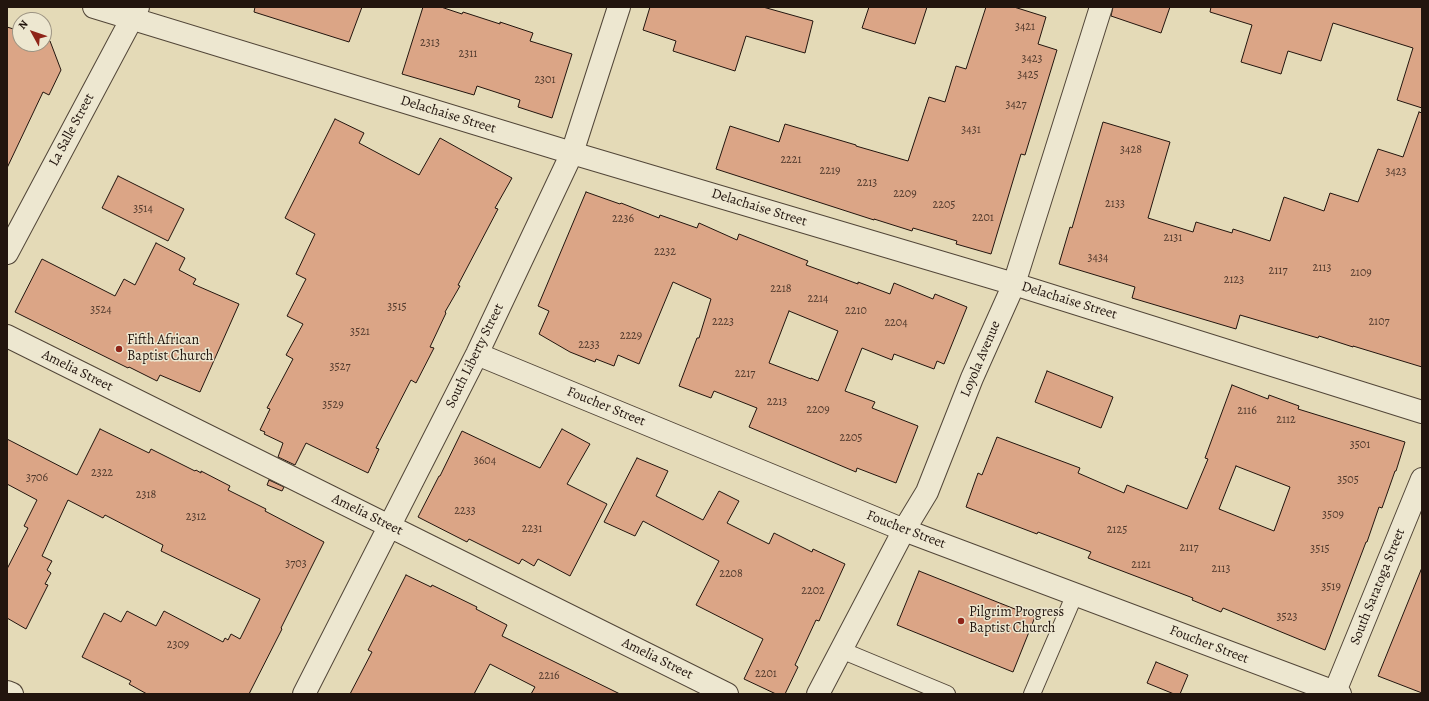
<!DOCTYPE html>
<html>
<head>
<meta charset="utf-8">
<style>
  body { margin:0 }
  #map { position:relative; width:1429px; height:701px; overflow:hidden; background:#e4dab7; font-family:Alegreya,serif }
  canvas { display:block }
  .frame { position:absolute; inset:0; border:8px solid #22150e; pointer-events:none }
  .north { position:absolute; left:12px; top:12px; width:40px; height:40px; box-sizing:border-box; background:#ede7d0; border:1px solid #9c9382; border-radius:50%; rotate:310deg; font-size:11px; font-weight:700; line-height:16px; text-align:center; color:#22150e }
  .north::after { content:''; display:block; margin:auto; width:14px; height:18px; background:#8f2418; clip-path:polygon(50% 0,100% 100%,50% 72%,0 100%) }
</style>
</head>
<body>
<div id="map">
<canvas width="1429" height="701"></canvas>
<div class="frame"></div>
<div class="north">N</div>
</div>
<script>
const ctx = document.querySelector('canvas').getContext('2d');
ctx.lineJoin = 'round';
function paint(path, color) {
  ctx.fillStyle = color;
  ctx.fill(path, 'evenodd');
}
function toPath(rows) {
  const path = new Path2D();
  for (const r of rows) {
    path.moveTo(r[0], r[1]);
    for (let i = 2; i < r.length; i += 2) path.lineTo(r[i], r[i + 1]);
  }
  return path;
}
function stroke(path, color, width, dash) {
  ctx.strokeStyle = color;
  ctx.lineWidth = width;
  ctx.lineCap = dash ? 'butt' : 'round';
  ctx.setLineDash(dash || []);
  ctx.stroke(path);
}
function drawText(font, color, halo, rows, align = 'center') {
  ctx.font = font + ' Alegreya,serif';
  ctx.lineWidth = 3;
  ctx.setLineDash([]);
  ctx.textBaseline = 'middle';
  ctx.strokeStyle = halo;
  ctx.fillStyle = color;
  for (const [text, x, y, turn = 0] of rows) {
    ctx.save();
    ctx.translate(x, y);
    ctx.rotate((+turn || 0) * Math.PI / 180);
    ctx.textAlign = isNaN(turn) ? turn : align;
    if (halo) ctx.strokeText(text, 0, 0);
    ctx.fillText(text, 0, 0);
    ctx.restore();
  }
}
const building = toPath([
  [255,7,362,7,349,42,254,12,255,7],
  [423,7,441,7,462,14,463,12,500,24,500,22,533,33,530,41,572,54,552,118,518,107,520,100,477,86,474,95,402,74,423,7],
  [650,7,763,7,813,21,805,53,746,36,735,71,673,51,676,41,643,30,650,7],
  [869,7,927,7,915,44,862,28,869,7],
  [986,7,1014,7,1046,17,1038,44,1057,50,1025,155,1021,154,991,254,956,244,957,241,913,228,912,231,874,219,874,220,716,169,730,126,779,142,785,124,856,145,856,146,908,161,929,97,945,102,956,66,966,69,986,7],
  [1113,7,1170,7,1161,33,1111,16,1113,7],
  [1211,7,1422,7,1422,108,1397,100,1413,48,1333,23,1321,61,1288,51,1281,74,1241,62,1252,25,1210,12,1211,7],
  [7,27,20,31,20,44,44,44,44,39,50,41,61,70,49,95,43,92,7,168,7,27],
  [1419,112,1422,113,1422,367,1353,346,1353,347,1319,336,1318,338,1240,315,1236,329,1132,298,1135,287,1059,264,1070,227,1072,228,1103,122,1170,142,1148,218,1193,232,1196,222,1232,233,1233,229,1270,241,1284,197,1324,211,1330,193,1358,202,1378,149,1403,157,1419,112],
  [335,119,364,133,359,143,419,175,440,138,512,178,495,208,498,209,458,285,460,286,445,312,446,313,430,347,434,348,416,383,411,380,376,448,379,449,368,473,306,443,295,465,278,457,283,443,264,434,265,432,260,430,270,409,267,408,293,359,286,355,303,324,287,316,306,279,296,274,315,234,285,218,335,119],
  [118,176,184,209,168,241,102,208,118,176],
  [586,192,620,204,621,203,659,218,660,215,697,228,699,223,737,240,739,234,808,261,806,265,858,284,858,282,890,294,894,283,933,299,935,294,967,307,944,364,937,361,934,369,894,354,892,360,862,348,845,391,875,402,872,408,918,426,896,483,857,468,856,472,749,427,757,408,714,391,711,398,679,386,697,338,699,338,711,299,673,282,639,364,618,355,614,366,596,359,595,362,570,352,539,334,549,311,538,306,586,192],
  [789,311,838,331,818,381,811,378,811,379,769,363,789,311],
  [156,243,185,258,179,270,196,279,193,284,239,304,200,392,160,375,157,381,129,367,128,368,15,312,42,259,115,296,124,279,135,285,156,243],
  [1047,371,1113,397,1101,428,1035,402,1047,371],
  [1232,385,1268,399,1269,395,1299,406,1298,409,1405,442,1396,471,1395,471,1382,508,1379,507,1367,542,1366,542,1325,650,1223,608,1221,612,1192,600,1193,598,1088,558,1091,552,1038,532,1037,534,966,507,978,473,982,475,997,437,1080,468,1078,473,1124,493,1127,485,1187,509,1208,459,1205,458,1232,385],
  [1236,466,1290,487,1274,531,1219,509,1236,466],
  [100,429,149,453,151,449,195,471,196,470,201,473,201,471,230,486,228,490,266,509,265,511,324,542,281,628,282,629,249,694,147,694,129,684,131,681,82,657,104,613,121,622,127,611,156,626,164,611,223,642,225,638,228,640,231,634,240,639,260,599,161,551,163,545,105,515,103,518,68,500,42,556,52,561,47,570,51,573,45,584,48,585,26,629,7,618,7,569,28,528,24,526,37,500,7,484,7,439,77,475,100,429],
  [562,429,590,444,567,484,607,504,570,576,538,559,534,566,522,559,519,564,469,539,467,542,418,517,439,476,440,476,462,431,540,468,562,429],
  [637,458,668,471,656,496,703,520,719,491,739,501,727,523,769,544,774,533,812,552,813,549,845,564,819,621,816,620,795,665,798,667,785,694,776,694,744,679,763,639,696,605,719,561,643,521,635,536,604,522,637,458],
  [269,480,284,487,282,491,267,485,269,480],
  [1421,570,1422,570,1422,693,1378,676,1421,570],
  [919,571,1035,617,1013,672,897,625,919,571],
  [406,575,431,587,432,585,477,607,476,609,507,625,502,636,620,694,531,694,535,687,490,664,474,694,350,694,372,652,368,650,406,575],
  [1156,662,1188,675,1180,694,1174,694,1147,683,1156,662]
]);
paint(building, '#dba586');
stroke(building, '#22150e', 1);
const lane = toPath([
  [841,650,947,694],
  [1032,694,1075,594]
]);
const street = toPath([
  [94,7,572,153,1014,284,1422,412],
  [7,253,138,7],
  [7,336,727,694],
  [477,354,904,530,1340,694],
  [7,692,12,694],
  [304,694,477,354,572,153,619,7],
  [818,694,904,530,927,492,972,378,1014,284,1101,7],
  [1334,694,1422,479]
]);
stroke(lane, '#524638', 18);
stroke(street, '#524638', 24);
stroke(lane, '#ede7d0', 16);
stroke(street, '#ede7d0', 22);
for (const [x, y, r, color] of [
  [119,349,4,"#8f2418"],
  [961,621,4,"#8f2418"]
]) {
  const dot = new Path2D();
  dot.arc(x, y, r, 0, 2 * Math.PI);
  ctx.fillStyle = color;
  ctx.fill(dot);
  stroke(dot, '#ede7d0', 1.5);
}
drawText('12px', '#50392c', null, [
  ["3421",1025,27],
  ["2313",430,43],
  ["2311",468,54],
  ["3423",1032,59],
  ["3425",1028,75],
  ["2301",545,80],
  ["3427",1016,105],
  ["3431",971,130],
  ["3428",1131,150],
  ["2221",791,160],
  ["2219",830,171],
  ["3423",1396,172],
  ["2213",867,183],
  ["2209",905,194],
  ["2133",1115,204],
  ["2205",944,205],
  ["3514",143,209],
  ["2201",983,218],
  ["2236",623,219],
  ["2131",1173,238],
  ["2232",665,252],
  ["3434",1098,258],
  ["2113",1322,268],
  ["2117",1278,271],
  ["2109",1361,273],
  ["2123",1234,280],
  ["2218",781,289],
  ["2214",818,299],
  ["3515",397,307],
  ["3524",101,310],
  ["2210",856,311],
  ["2223",723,322],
  ["2107",1379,322],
  ["2204",896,323],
  ["3521",360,332],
  ["2229",631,336],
  ["2233",589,345],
  ["3527",340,367],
  ["2217",745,374],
  ["2213",777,402],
  ["3529",333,405],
  ["2209",818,410],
  ["2116",1247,411],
  ["2112",1286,420],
  ["2205",851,438],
  ["3501",1360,445],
  ["3604",485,461],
  ["2322",102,473],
  ["3706",37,478],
  ["3505",1348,480],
  ["2318",146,495],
  ["2233",465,511],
  ["3509",1333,515],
  ["2312",196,517],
  ["2231",532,529],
  ["2125",1117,530],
  ["2117",1189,548],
  ["3515",1320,549],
  ["3703",296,564],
  ["2121",1141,565],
  ["2113",1221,569],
  ["2208",731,574],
  ["3519",1331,587],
  ["2202",813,591],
  ["3523",1287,617],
  ["2309",178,645],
  ["2201",766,674],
  ["2216",549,676]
]);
drawText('14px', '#22150e', '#ede7d0', [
  ["Delachaise Street",448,115,17],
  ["La Salle Street",72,130,-62],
  ["Delachaise Street",759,208,17],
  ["Delachaise Street",1069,301,17],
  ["South Liberty Street",475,356,-64],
  ["Loyola Avenue",981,359,-67],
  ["Amelia Street",77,371,26],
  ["Foucher Street",606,407,22],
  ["Amelia Street",367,515,26],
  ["Foucher Street",906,530,21],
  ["South Saratoga Street",1378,587,-68],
  ["Foucher Street",1209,645,21],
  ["Amelia Street",657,659,26]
]);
drawText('14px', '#22150e', '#ede7d0', [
  ["Fifth African",127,341],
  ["Baptist Church",127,357],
  ["Pilgrim Progress",969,613],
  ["Baptist Church",969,629]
], 'left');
</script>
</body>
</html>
